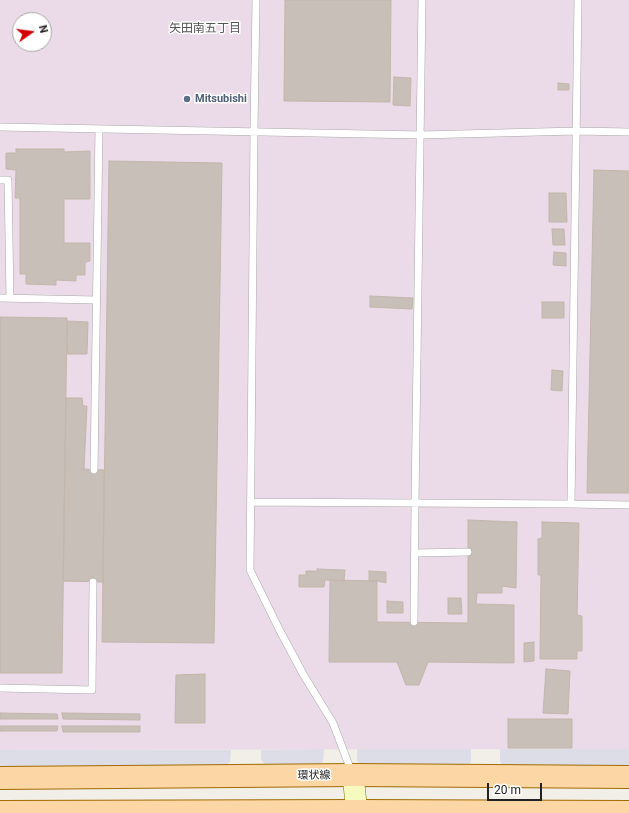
<!DOCTYPE html>
<html>
<head>
<meta charset="utf-8">
<style>
  body { margin:0 }
  #map { position:relative; width:629px; height:813px; overflow:hidden; background:#f2efe9; font-family:Roboto,sans-serif }
  canvas { display:block }
  .north { position:absolute; left:12px; top:12px; width:40px; height:40px; box-sizing:border-box; background:#fff; border:1px solid #a7a7a7; border-radius:50%; rotate:76deg; font-size:11px; font-weight:700; line-height:16px; text-align:center; color:#222 }
  .north::after { content:''; display:block; margin:auto; width:14px; height:18px; background:#d40000; clip-path:polygon(50% 0,100% 100%,50% 72%,0 100%) }
  .scale { position:absolute; left:487px; top:783px; width:55px; height:18px; box-sizing:border-box; border:2px solid #222; border-top:0; padding-left:5px; font-size:12px; line-height:14px; white-space:nowrap; color:#222; -webkit-text-stroke:3px #fff; paint-order:stroke }
</style>
</head>
<body>
<div id="map">
<canvas width="629" height="813"></canvas>
<div class="north">N</div>
<div class="scale">20 m</div>
</div>
<script>
const ctx = document.querySelector('canvas').getContext('2d');
ctx.lineJoin = 'round';
function paint(path, color) {
  ctx.fillStyle = color;
  ctx.fill(path, 'evenodd');
}
function toPath(rows) {
  const path = new Path2D();
  for (const r of rows) {
    path.moveTo(r[0], r[1]);
    for (let i = 2; i < r.length; i += 2) path.lineTo(r[i], r[i + 1]);
  }
  return path;
}
function stroke(path, color, width, dash) {
  ctx.strokeStyle = color;
  ctx.lineWidth = width;
  ctx.lineCap = dash ? 'butt' : 'round';
  ctx.setLineDash(dash || []);
  ctx.stroke(path);
}
function drawText(font, color, halo, rows, align = 'center') {
  ctx.font = font + ' Roboto,"Noto Sans JP",sans-serif';
  ctx.lineWidth = 3;
  ctx.setLineDash([]);
  ctx.textBaseline = 'middle';
  ctx.strokeStyle = halo;
  ctx.fillStyle = color;
  for (const [text, x, y, turn = 0] of rows) {
    ctx.save();
    ctx.translate(x, y);
    ctx.rotate((+turn || 0) * Math.PI / 180);
    ctx.textAlign = isNaN(turn) ? turn : align;
    if (halo) ctx.strokeText(text, 0, 0);
    ctx.fillText(text, 0, 0);
    ctx.restore();
  }
}
paint(toPath([
  [0,0,629,0,629,749,0,750],
  [20,20,44,20,44,44,20,44]
]), '#ebdbe8');
paint(toPath([
  [324,749,323,762,315,767,268,767,261,760,261,750],
  [357,749,471,749,471,760,470,764,465,766,361,765,357,761],
  [500,749,629,749,629,768,503,767,500,761],
  [0,750,231,750,230,762,223,767,0,767]
]), '#dddde8');
const building = toPath([
  [285,0,391,0,390,102,284,101,285,0],
  [394,77,411,78,410,106,393,105,394,77],
  [558,83,569,84,569,90,558,90,558,83],
  [16,149,64,149,64,152,90,151,90,199,64,199,64,243,90,243,90,261,85,262,85,275,76,275,76,281,56,280,56,285,26,284,26,274,20,274,20,198,15,198,16,170,6,169,6,153,16,153,16,149],
  [109,161,222,163,214,643,102,642,109,161],
  [594,170,629,171,629,493,587,493,594,170],
  [549,193,566,193,567,222,549,222,549,193],
  [552,229,564,229,565,245,553,245,552,229],
  [554,252,566,253,566,266,553,265,554,252],
  [370,296,413,298,412,309,370,307,370,296],
  [542,302,564,302,564,318,542,318,542,302],
  [0,317,67,318,62,673,0,673,0,317],
  [67,321,88,322,87,354,67,354,67,321],
  [552,370,563,371,562,391,551,390,552,370],
  [66,398,82,398,83,406,87,406,84,469,104,470,103,582,63,581,66,398],
  [468,520,517,522,516,588,502,586,502,593,477,593,476,604,514,605,514,663,428,662,419,685,406,685,397,662,329,662,330,580,377,581,377,622,468,623,468,520],
  [542,522,579,523,577,615,582,616,582,651,577,651,577,659,540,659,541,575,538,575,538,539,542,538,542,522],
  [317,569,345,570,344,581,325,580,324,587,299,587,299,575,306,575,306,571,318,571,317,569],
  [369,571,386,572,386,583,377,581,369,581,369,571],
  [448,598,461,598,462,614,448,614,448,598],
  [387,601,403,602,403,613,387,613,387,601],
  [534,642,534,661,524,662,524,643,534,642],
  [546,669,570,671,568,714,543,713,546,669],
  [205,674,205,723,175,723,176,675,205,674],
  [0,713,57,714,58,719,0,719,0,713],
  [62,713,140,714,140,720,63,719,62,713],
  [508,719,572,719,572,748,508,748,508,719],
  [0,726,58,726,57,731,0,731,0,726],
  [62,726,140,726,140,732,63,732,62,726]
]);
paint(building, '#c7bfb8');
stroke(building, '#c4b6ab', 1);
const lane = toPath([
  [256,0,254,131,250,570,279,629,303,674,333,723,352,773],
  [0,127,421,135,577,131,629,132],
  [0,180,8,180,10,298],
  [0,298,96,300],
  [94,470,99,129],
  [251,502,571,504,578,0],
  [571,504,629,505],
  [415,553,468,552],
  [414,622,415,503,422,0],
  [0,688,92,690,93,582]
]);
const secondary = toPath([
  [353,775,357,813]
]);
const primary = toPath([
  [0,778,353,775,629,777],
  [0,812,357,811,629,812]
]);
stroke(lane, '#a9a9a9', 8);
stroke(secondary, '#707d05', 22);
stroke(primary, '#a06b00', 24);
stroke(lane, '#fff', 7);
stroke(secondary, '#f7fabf', 21);
stroke(primary, '#fcd6a4', 22);
for (const [x, y, r, color] of [
  [187,99,4,"#5c6f8a"]
]) {
  const dot = new Path2D();
  dot.arc(x, y, r, 0, 2 * Math.PI);
  ctx.fillStyle = color;
  ctx.fill(dot);
  stroke(dot, '#fff', 1.5);
}
drawText('bold 11px', '#4e5e75', '#fff', [
  ["Mitsubishi",195,99]
], 'left');
drawText('11px', '#222', '#fff', [
  ["環状線",314,776,-1]
]);
drawText('12px', '#555', '#fff', [
  ["矢田南五丁目",205,29]
]);
</script>
</body>
</html>
